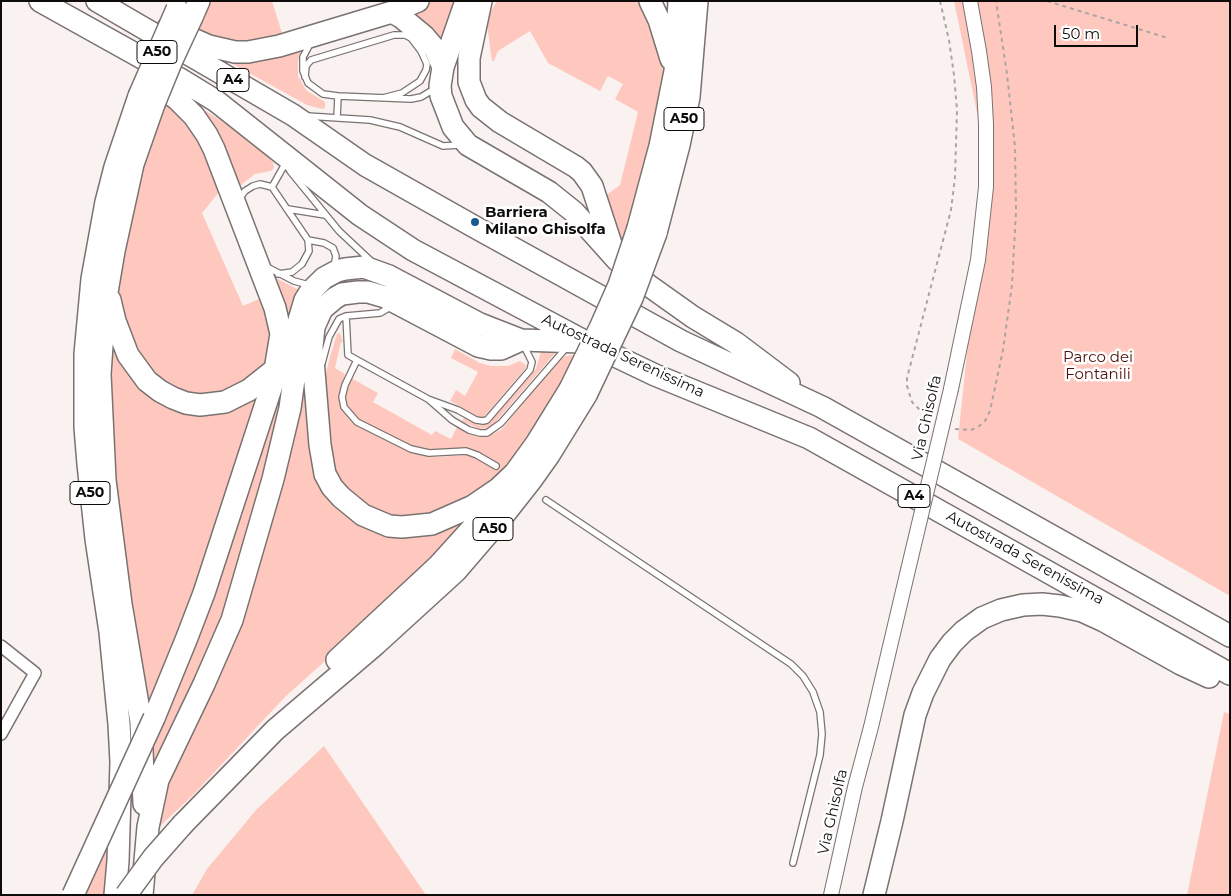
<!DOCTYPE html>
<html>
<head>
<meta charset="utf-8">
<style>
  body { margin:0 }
  #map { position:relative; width:1231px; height:896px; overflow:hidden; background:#faf2f0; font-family:Montserrat,sans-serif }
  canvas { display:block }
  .frame { position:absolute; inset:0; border:2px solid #0e0c0b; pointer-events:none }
  .scale { position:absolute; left:1054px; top:25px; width:84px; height:22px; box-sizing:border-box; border:2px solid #0e0c0b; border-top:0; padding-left:6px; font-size:15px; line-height:18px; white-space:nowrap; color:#0e0c0b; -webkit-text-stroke:4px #fff; paint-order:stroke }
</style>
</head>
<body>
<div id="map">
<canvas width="1231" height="896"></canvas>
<div class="frame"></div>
<div class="scale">50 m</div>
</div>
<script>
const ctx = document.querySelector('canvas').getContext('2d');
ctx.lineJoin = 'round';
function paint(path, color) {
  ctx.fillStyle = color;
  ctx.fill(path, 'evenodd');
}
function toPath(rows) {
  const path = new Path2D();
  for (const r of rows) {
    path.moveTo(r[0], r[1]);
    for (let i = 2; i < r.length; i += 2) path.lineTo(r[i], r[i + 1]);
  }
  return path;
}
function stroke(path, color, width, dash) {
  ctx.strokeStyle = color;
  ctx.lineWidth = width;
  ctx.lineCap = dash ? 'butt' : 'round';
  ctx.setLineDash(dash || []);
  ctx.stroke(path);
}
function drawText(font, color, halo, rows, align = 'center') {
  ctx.font = font + ' Montserrat,sans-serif';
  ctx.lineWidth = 5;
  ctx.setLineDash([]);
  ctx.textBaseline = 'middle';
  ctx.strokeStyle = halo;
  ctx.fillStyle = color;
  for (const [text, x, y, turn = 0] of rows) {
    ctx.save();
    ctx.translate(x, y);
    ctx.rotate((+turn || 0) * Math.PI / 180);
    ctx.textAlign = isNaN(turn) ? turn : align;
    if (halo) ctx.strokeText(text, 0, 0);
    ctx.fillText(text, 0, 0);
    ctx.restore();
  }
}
paint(toPath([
  [206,1,272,1,284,39,245,47,190,33],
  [430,1,462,1,444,49,412,13],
  [497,1,643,1,661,55,664,72,664,91,625,248,619,240,605,196,620,185,638,112,615,99,623,84,608,76,600,91,548,63,530,31,498,51,494,61,492,61,487,25,491,11],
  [954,1,1230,1,1230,596,958,439,987,161],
  [301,48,298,62,298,76,306,90,325,102,325,108,322,109,307,105,222,58],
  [162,100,182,116,199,138,220,191,202,213,243,306,261,298,272,330,269,355,265,365,236,392,184,397,138,360,116,297,118,250],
  [206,111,234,129,253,143,273,162,274,168,271,171,255,174,238,187,203,112],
  [353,275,358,277,358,279,334,285,324,292,315,301,307,319,306,335,315,447,321,478,334,498,349,513,366,524,381,529,397,533,415,532,435,529,469,514,473,517,473,519,427,569,284,698,194,794,154,832,156,809,162,785,172,760,213,681,233,631,251,573,272,498,295,408,300,373,302,334,308,304,316,293,324,285,333,280],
  [276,278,303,292,286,398,212,652,154,765,152,765,150,741,267,418,275,281],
  [111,326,162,400,254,394,260,397,192,609,146,716,107,439],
  [340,333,343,342,341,342,335,368,345,374,341,387,340,406,348,418,355,424,412,453,437,457,468,455,478,458,495,469,498,464,477,451,457,448,430,451,411,447,359,420,347,408,345,402,347,388,351,378,378,393,373,402,432,435,435,431,451,439,457,427,479,437,487,437,502,429,558,360,565,356,571,355,578,357,513,466,450,511,393,521,359,506,331,468,324,397,325,377,330,357,337,334],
  [455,349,480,363,491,366,508,366,520,361,526,365,525,369,484,417,479,417,450,401,456,390,465,396,478,372,451,358],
  [541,351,557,351,493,425,489,428,479,429,462,421,464,418,478,425,486,424,490,422,536,369],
  [1224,712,1230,714,1230,895,1187,895],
  [324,746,426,895,192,895,207,869,256,810],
  [107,836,108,861,105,895,79,895]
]), '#ffc8be');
const service = toPath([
  [311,42,303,57,303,71,308,83,323,94,338,96,411,99,421,97,436,88],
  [305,77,306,66,311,60,394,35,405,35,411,38,421,51,427,64,426,70,420,81,402,93,383,98],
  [307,116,370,120,400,127,443,146,460,145],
  [337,118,338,96],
  [290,171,339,231,371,261],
  [272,187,285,164,283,162],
  [239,199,245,191,253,186,260,184,272,187,308,240,324,243,333,248,336,256,334,267],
  [288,209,325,215],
  [265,266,294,281,309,285],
  [278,274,292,272,302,264,309,251,308,240],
  [346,316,348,355,357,360],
  [523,344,532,362,530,370,487,420,483,421,476,420,458,410,428,399,452,420,469,430,480,433,487,433,501,423,566,348],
  [322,363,329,337,339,319,346,316,380,313,392,306],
  [428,399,357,360,345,385,342,397,344,407,357,422,411,449,429,453,466,451,477,455,496,466],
  [546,500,791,664,803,676,813,692,820,712,822,734,820,755,793,863]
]);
const minor = toPath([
  [1,646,35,673,1,734]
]);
const tertiary = toPath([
  [951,389,978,260,986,187,986,124,984,87,979,51,970,1],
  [831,895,855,787,871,727,908,570]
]);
const motorway = toPath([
  [40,1,180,79,216,101,360,215,413,250,586,342,655,375,809,438,1230,674],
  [97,1,293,115,365,165,473,226,681,341,822,407,1230,636],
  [466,1,443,67,440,86,441,96,453,127,468,145,549,192,574,212,617,260,648,285,693,317,736,343,789,383],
  [481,1,469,58,469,82,476,100,481,107,500,122,576,167,582,172,592,186,613,250],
  [650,1,659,20,671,59],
  [392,12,401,17,424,36,435,49,443,67],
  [192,17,199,1],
  [168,28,209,46,235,52,248,52,279,46,392,12,418,1],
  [148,77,178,100,194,116,207,135,214,149,275,308,281,334,273,382,204,593,186,640,154,718],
  [638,228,660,146,675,71,679,1],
  [656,233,679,145,689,97,697,1],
  [110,300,115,321,128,355,147,381,160,391,173,398,186,403,200,405,225,402,249,390,273,371],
  [518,470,498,489,473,506,432,524,402,527,389,526,363,515,341,497,332,487,325,474,320,445,312,347,314,327,322,309,335,298,342,294,358,292,368,292,385,297,478,346,491,349,501,349,521,340],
  [337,660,438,566,486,513,536,444,570,389],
  [144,804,141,722,121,604,105,480,100,374,105,304,114,251,133,164,154,104],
  [183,824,275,730,376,644,456,571,499,521,532,479,549,455,586,395],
  [115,895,118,861,121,762,119,724,110,632,96,539,88,464,85,427,85,354,92,279,106,202,115,167,139,96],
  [142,895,148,827,158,780,204,684,232,620,273,479,290,408,294,379,299,320,305,300,310,292,324,278,337,271,345,269,364,267,389,276,480,324,521,340,581,342],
  [874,895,892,821,915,715,923,693,940,659,952,643,964,631,982,618,1001,610,1023,605,1042,604,1060,606,1082,611,1104,621,1181,664,1209,677]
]);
stroke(service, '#797271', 8);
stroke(minor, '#797271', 14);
stroke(tertiary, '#797271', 16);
stroke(motorway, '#797271', 24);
stroke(toPath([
  [1047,1,1168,38],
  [933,418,919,409,912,402,907,386,907,378,951,210,955,177,957,110,954,75,949,40,940,1],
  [955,429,971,430,978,427,985,421,990,411,1003,350,1012,285,1016,211,1015,147,1007,74,996,1]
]), '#aaa4a2', 2, [4, 4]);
stroke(service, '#fff', 5.5);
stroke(minor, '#fff', 11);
stroke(tertiary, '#fff', 14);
stroke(motorway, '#fff', 21);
const tertiaryBridge = toPath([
  [908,570,951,389]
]);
const motorwayBridge = toPath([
  [139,96,177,9],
  [154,104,172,60,192,17],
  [570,389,600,328,619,285,638,228],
  [586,395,632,298,656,233],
  [73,895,154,718],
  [126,895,153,858,183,824]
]);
stroke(tertiaryBridge, '#797271', 16, []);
stroke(motorwayBridge, '#797271', 24, []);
stroke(tertiaryBridge, '#fff', 14);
stroke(motorwayBridge, '#fff', 21);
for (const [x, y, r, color] of [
  [475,222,5,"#195b90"]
]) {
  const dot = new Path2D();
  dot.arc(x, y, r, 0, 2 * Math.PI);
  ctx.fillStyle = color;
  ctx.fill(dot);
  stroke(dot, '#fff', 2);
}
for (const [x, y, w] of [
  [157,52,40],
  [233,80,32],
  [684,119,40],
  [90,493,40],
  [914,496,32],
  [493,529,40]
]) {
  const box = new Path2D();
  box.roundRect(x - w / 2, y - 11.5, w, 23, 4);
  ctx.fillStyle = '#fff';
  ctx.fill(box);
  stroke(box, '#0e0c0b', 1);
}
drawText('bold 14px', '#0e0c0b', null, [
  ["A50",157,52],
  ["A4",233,80],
  ["A50",684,119],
  ["A50",90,493],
  ["A4",914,496],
  ["A50",493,529]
]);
drawText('bold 15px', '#0e0c0b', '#fff', [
  ["Barriera",485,213],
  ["Milano Ghisolfa",485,230]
], 'left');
drawText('15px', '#0e0c0b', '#fff', [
  ["Autostrada Serenissima",623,356,25],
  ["Via Ghisolfa",927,418,-77],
  ["Autostrada Serenissima",1025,558,29],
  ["Via Ghisolfa",833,812,-77]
]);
drawText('15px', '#500e08', '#fff', [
  ["Parco dei",1098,358],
  ["Fontanili",1098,375]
]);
</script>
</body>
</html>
